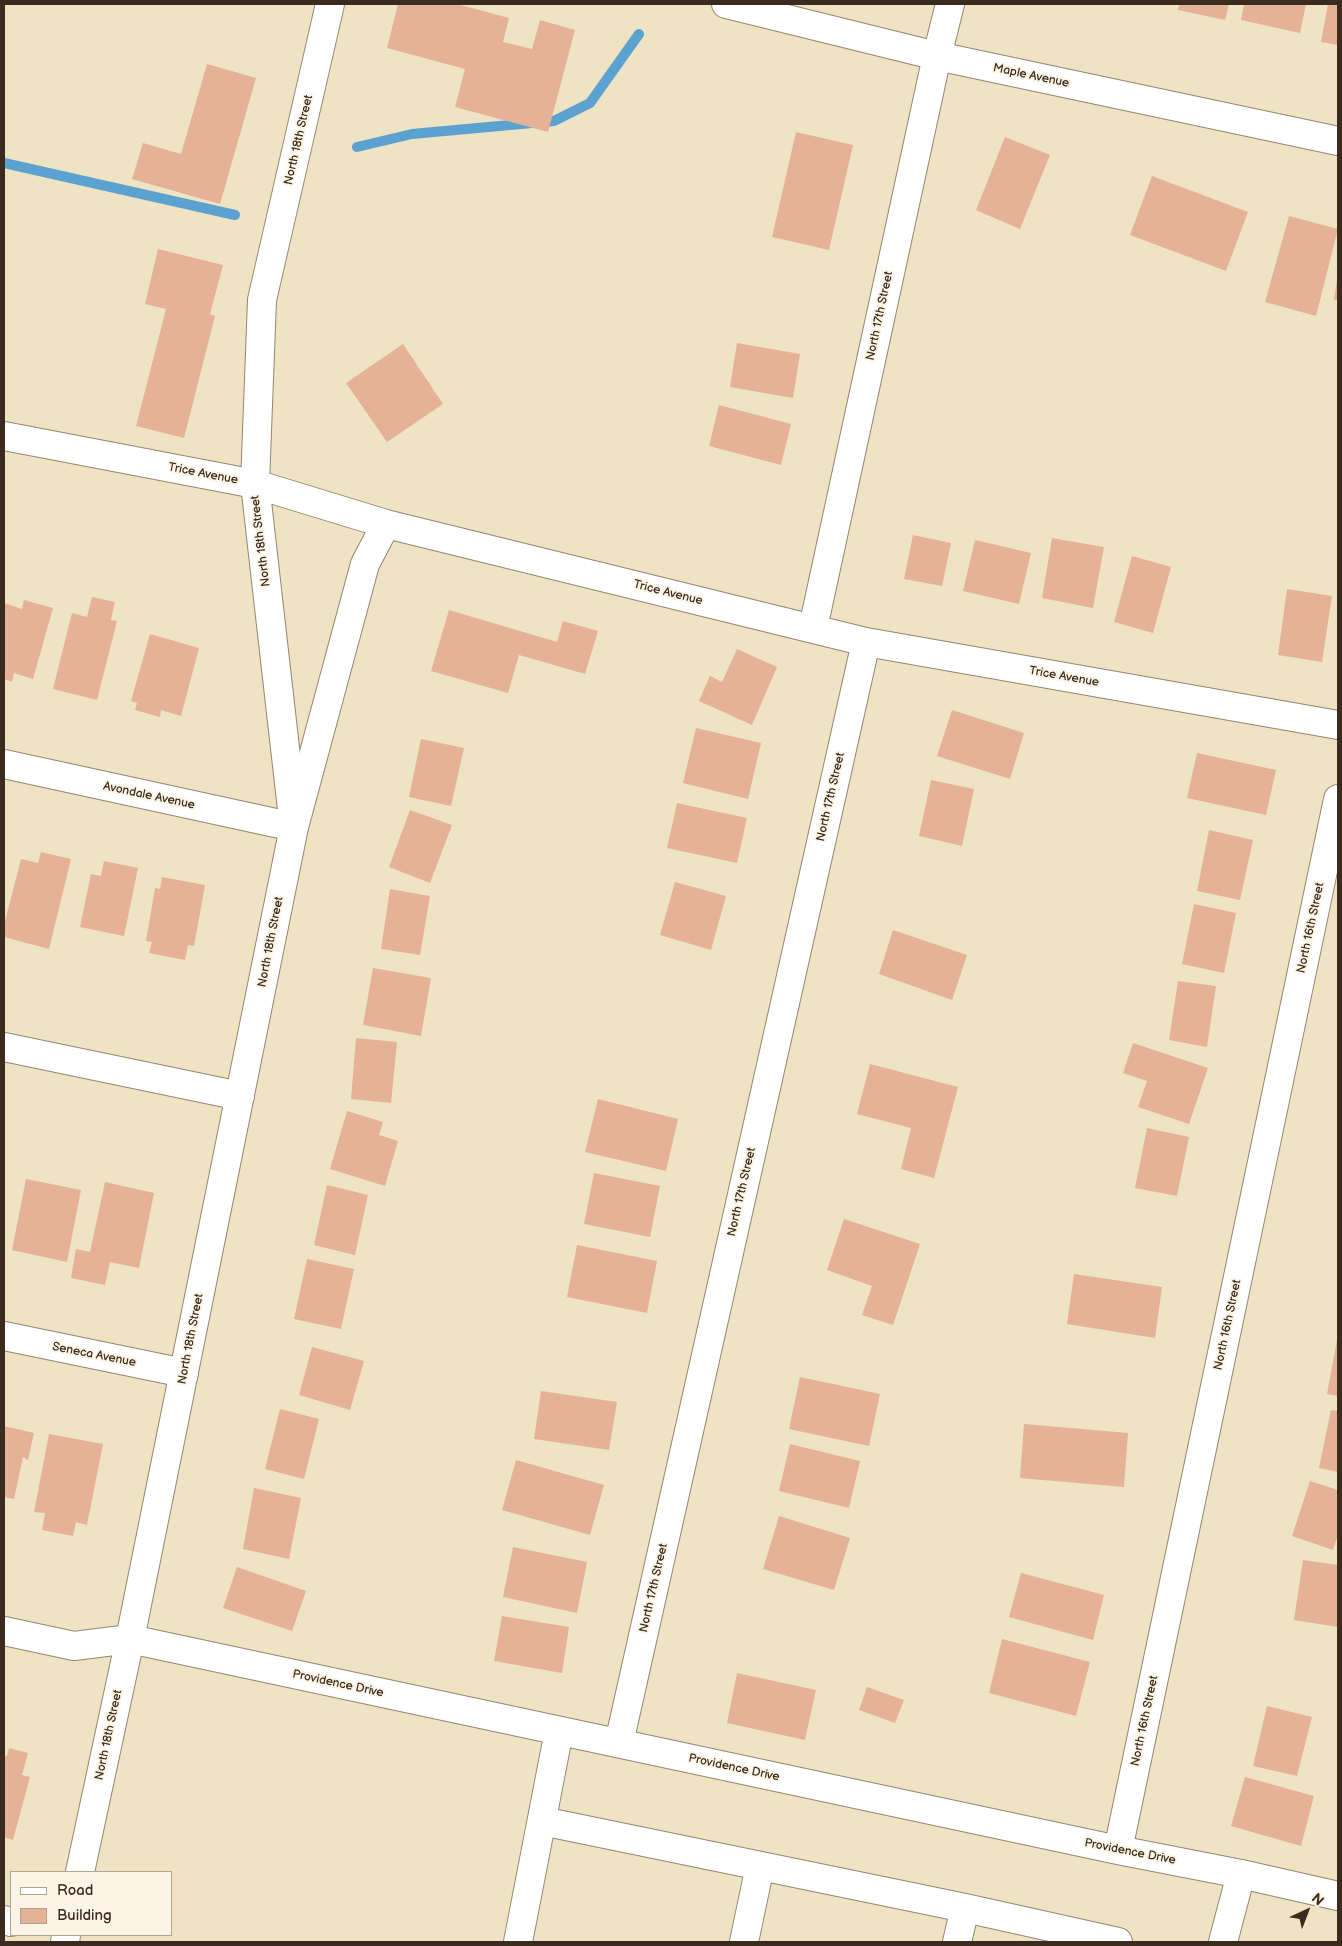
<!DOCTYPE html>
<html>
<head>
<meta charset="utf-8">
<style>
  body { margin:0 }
  #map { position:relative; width:1342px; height:1946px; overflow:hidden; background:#eee3c3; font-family:"Balsamiq Sans",sans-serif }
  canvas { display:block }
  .frame { position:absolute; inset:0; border:5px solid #3b2a1e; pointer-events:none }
  .legend { position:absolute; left:10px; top:1871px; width:162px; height:65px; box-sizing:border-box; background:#fcf5e5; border:1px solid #afa495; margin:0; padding:6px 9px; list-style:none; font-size:15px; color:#3b2a1e }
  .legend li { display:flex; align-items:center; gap:10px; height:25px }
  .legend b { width:25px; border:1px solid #afa495 }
  .north { position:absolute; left:1282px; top:1886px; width:50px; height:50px; -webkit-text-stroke:4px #fcf5e5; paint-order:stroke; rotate:43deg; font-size:14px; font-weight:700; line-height:20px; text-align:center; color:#3b2a1e }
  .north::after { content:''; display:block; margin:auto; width:18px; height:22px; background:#3b2a1e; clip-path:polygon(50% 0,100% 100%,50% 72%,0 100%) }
</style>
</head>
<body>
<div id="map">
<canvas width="1342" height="1946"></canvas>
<div class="frame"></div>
<ul class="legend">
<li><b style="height:6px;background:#fff"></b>Road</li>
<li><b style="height:14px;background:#e5b297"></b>Building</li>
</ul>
<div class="north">N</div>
</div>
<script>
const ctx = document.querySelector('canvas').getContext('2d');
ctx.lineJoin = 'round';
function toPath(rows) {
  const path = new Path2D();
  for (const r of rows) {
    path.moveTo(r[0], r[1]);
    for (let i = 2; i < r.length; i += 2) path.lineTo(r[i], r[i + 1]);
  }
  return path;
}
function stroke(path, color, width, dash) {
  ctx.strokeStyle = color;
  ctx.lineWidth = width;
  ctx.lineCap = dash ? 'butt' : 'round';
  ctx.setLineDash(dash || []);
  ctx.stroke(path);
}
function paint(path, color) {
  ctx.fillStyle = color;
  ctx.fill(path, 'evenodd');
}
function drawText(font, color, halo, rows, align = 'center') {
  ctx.font = font + ' "Balsamiq Sans",sans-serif';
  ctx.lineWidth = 4;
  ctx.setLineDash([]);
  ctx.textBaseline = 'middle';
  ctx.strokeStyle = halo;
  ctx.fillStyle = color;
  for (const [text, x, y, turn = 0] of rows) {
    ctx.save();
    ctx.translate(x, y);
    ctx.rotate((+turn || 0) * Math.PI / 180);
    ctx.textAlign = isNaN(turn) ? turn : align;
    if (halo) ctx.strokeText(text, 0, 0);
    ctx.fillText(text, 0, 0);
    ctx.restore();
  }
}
stroke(toPath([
  [357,147,412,134,554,121,590,103,639,34],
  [4,163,235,215]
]), '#5ba2d1', 10);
paint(toPath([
  [398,4,457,4,509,18,503,42,532,49,540,20,575,30,548,132,455,107,465,69,387,48],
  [1179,4,1229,4,1225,20,1178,10],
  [1244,4,1306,4,1300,33,1241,20],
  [1328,4,1338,4,1338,45,1321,42],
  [207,64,256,78,220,204,132,179,143,143,181,154],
  [796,132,853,145,829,250,772,237],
  [1005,137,1050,155,1020,229,976,210],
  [1152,176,1248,212,1226,271,1130,235],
  [1289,216,1338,229,1316,316,1265,302],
  [158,249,223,265,210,314,215,316,184,438,136,426,166,309,145,304],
  [1337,280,1338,280,1338,300,1334,300],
  [737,343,800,354,793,398,730,387],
  [403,344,443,404,387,442,346,383],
  [719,405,791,424,781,465,709,446],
  [913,535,951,543,942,586,904,579],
  [1052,538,1104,547,1093,608,1042,598],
  [975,540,1031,553,1019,604,963,591],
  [1132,556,1171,567,1153,633,1114,622],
  [1287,589,1332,596,1322,662,1278,655],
  [92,597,115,602,111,620,117,621,97,700,53,689,72,613,87,617],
  [24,600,53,608,33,679,14,673,12,682,4,679,4,603,22,609],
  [449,610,557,642,563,621,598,631,585,674,519,655,508,693,431,671],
  [150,634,199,648,181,716,161,710,160,717,135,710,137,703,131,701],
  [737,649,777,667,752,725,699,701,710,676,722,682],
  [952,710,1024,733,1010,779,937,756],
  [696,728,761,743,748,799,683,783],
  [421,739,464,748,451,806,409,797],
  [1197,753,1276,770,1266,815,1187,798],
  [931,780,974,789,962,846,919,836],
  [677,803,747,818,737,863,667,848],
  [410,810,452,825,430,883,389,867],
  [1209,830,1253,840,1240,900,1197,891],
  [41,852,71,859,49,949,4,937,4,925,21,859,38,863],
  [104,861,138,868,124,936,80,927,91,874,101,876],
  [162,877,205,885,194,946,188,945,185,960,149,953,152,942,146,941,155,888,160,889],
  [675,882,726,896,711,950,660,935],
  [390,889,430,896,420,955,381,949],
  [1194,904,1236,913,1224,973,1182,964],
  [893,930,967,955,952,1000,879,974],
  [373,968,431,978,421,1036,363,1025],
  [1178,981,1216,986,1207,1047,1169,1040],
  [356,1038,397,1042,391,1103,351,1099],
  [1133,1043,1208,1068,1189,1124,1138,1107,1147,1081,1123,1073],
  [870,1064,958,1087,934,1178,901,1169,911,1128,857,1114],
  [598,1099,678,1119,666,1171,585,1152],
  [347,1111,383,1122,379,1135,398,1141,385,1186,330,1169],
  [1147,1128,1189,1137,1177,1196,1135,1188],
  [594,1173,660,1186,650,1237,584,1224],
  [26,1179,81,1190,67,1262,12,1250],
  [105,1182,154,1193,139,1268,110,1262,105,1285,71,1278,76,1249,90,1252],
  [327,1185,368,1195,355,1255,314,1245],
  [844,1219,920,1244,893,1325,862,1315,872,1286,827,1270],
  [577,1245,657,1261,647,1313,567,1297],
  [307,1259,354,1269,341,1329,294,1319],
  [1074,1274,1162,1287,1155,1338,1067,1324],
  [1337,1340,1338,1340,1338,1396,1327,1394],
  [312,1347,364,1361,350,1410,299,1395],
  [800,1377,880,1394,869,1446,789,1429],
  [541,1391,617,1402,609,1450,534,1439],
  [280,1409,319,1419,304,1479,265,1469],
  [1331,1410,1338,1411,1338,1472,1319,1468],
  [1024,1424,1128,1433,1124,1487,1020,1478],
  [4,1426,34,1433,28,1460,23,1457,14,1499,4,1497],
  [49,1434,103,1444,87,1525,76,1522,73,1536,42,1530,45,1513,34,1512],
  [790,1444,860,1461,849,1508,779,1491],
  [516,1460,604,1485,590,1535,502,1510],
  [1310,1481,1338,1490,1338,1534,1333,1550,1292,1536],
  [254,1488,301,1498,289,1559,243,1549],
  [779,1516,850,1538,834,1590,763,1569],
  [513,1547,587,1562,577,1613,503,1597],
  [1303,1560,1338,1565,1338,1627,1294,1620],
  [237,1567,306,1591,292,1631,223,1608],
  [1021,1573,1104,1595,1093,1640,1009,1617],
  [502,1616,569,1627,562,1673,494,1661],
  [1002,1639,1090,1662,1076,1716,989,1693],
  [737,1673,816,1690,805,1740,727,1723],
  [867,1687,904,1700,895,1723,859,1710],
  [1267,1706,1312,1717,1297,1776,1253,1766],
  [9,1748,28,1753,22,1775,30,1777,13,1840,4,1837,4,1756,7,1756],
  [1245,1777,1314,1796,1301,1846,1231,1826]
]), '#e5b297');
const minor = toPath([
  [726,4,937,56,1338,141],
  [4,436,255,484,386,524,866,642,1338,725],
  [813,628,937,56,950,4],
  [4,764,294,827,365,564,386,524],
  [4,1047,240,1096],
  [4,1336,184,1373],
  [4,1631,74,1646,130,1639,1118,1850,1241,1874,1338,1896],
  [619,1743,866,642],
  [542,1821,965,1908,1118,1942],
  [1118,1850,1338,799],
  [4,1920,11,1922],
  [518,1942,559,1731],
  [744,1942,760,1866],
  [957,1942,965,1908],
  [1223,1942,1241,1874]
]);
const major = toPath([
  [80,1872,130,1639,294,827,255,484,262,300,330,4],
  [65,1942,66,1935]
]);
stroke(minor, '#948670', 30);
stroke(major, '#948670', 30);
stroke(minor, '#fff', 28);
stroke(major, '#fff', 28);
drawText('12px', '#3b2a1e', '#fcf5e5', [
  ["Maple Avenue",1031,76,12],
  ["North 18th Street",299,140,-77],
  ["North 17th Street",880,316,-78],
  ["Trice Avenue",203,474,11],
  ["North 18th Street",261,541,-97],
  ["Trice Avenue",668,593,14],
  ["Trice Avenue",1064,677,10],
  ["Avondale Avenue",149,796,12],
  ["North 17th Street",831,797,-77],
  ["North 16th Street",1311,928,-78],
  ["North 18th Street",271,942,-79],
  ["North 17th Street",742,1192,-77],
  ["North 16th Street",1228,1325,-78],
  ["North 18th Street",191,1339,-79],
  ["Seneca Avenue",94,1355,11],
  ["North 17th Street",654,1588,-77],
  ["Providence Drive",338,1684,12],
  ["North 16th Street",1145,1721,-78],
  ["North 18th Street",109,1735,-78],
  ["Providence Drive",734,1768,12],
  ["Providence Drive",1130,1852,11]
]);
</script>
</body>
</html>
